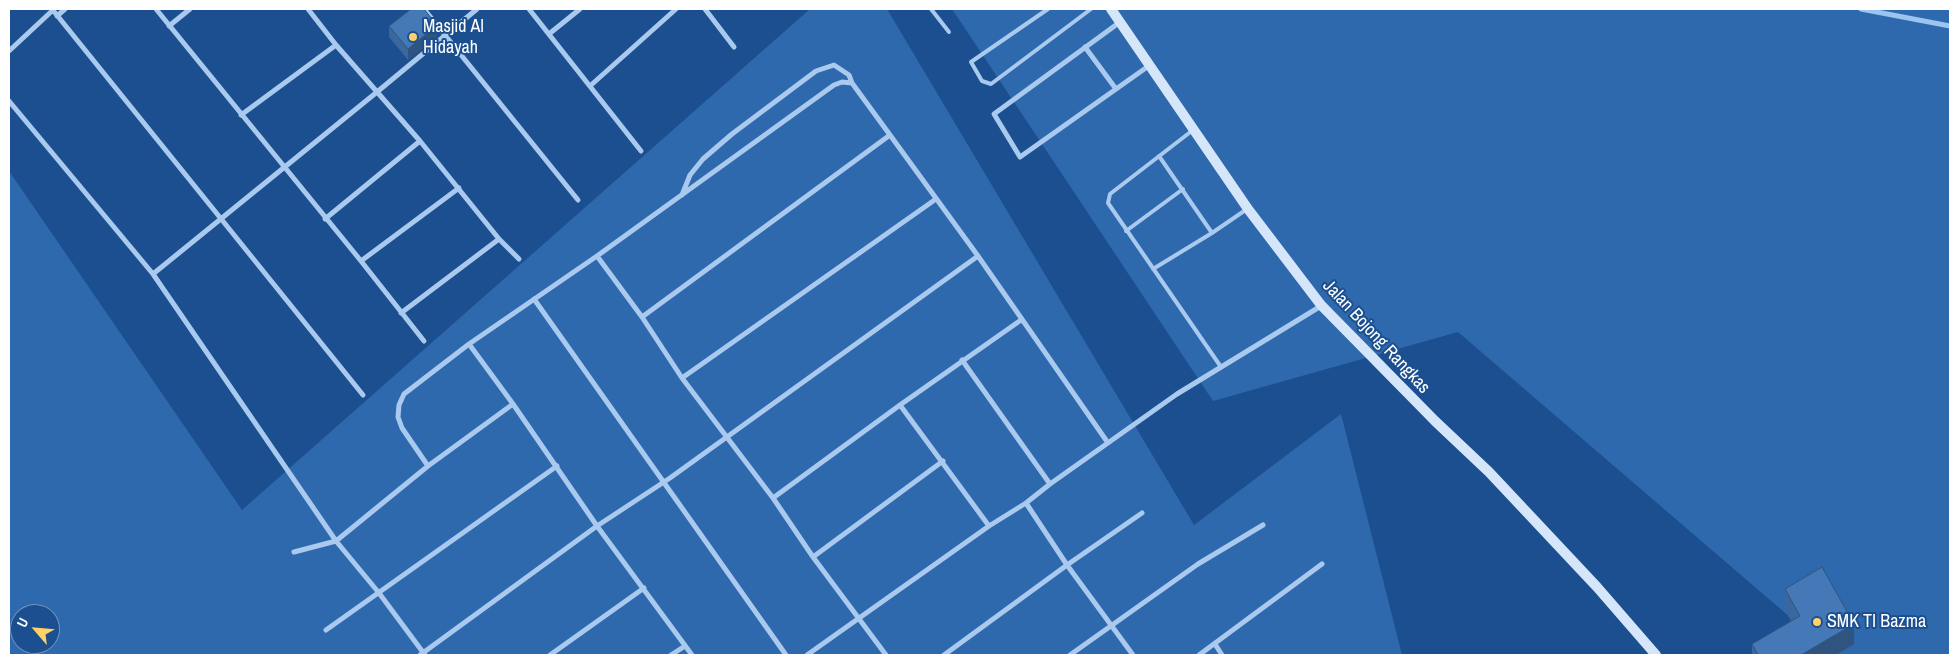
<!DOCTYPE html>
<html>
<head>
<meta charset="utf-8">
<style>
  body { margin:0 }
  #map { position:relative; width:1959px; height:664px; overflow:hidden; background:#1b4f8f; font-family:"Archivo Narrow",sans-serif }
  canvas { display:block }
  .frame { position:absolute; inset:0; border:10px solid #fff; pointer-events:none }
  .north { position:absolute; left:10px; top:604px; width:50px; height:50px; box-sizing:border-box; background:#1b4f8f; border:1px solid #7695bc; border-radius:50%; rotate:297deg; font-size:14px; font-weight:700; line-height:20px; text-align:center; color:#fff }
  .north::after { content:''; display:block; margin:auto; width:18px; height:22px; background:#ffd166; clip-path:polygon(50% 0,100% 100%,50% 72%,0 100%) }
</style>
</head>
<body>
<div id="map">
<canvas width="1959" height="664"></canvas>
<div class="frame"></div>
<div class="north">U</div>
</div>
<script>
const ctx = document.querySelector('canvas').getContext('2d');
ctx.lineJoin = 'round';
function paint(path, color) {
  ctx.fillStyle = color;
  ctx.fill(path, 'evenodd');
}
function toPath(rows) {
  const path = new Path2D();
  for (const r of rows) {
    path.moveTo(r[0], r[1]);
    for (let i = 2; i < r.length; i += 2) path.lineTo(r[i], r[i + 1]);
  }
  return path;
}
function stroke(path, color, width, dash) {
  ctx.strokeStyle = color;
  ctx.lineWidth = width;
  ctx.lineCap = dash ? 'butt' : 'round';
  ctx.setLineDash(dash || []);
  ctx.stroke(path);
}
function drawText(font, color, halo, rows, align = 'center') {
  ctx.font = font + ' "Archivo Narrow",sans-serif';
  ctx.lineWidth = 4;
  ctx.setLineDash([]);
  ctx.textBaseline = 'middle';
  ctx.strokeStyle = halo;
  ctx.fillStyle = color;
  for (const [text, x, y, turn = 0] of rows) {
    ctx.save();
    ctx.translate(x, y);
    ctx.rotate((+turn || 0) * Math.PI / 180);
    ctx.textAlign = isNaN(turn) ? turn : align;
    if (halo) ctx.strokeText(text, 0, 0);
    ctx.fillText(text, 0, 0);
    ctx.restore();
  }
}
paint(toPath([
  [810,9,887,9,1194,525,1341,414,1402,655,9,655,9,171,242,510],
  [20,614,50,614,50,644,20,644],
  [952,9,1950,9,1950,655,1834,655,1458,332,1213,401]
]), '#2e69ad');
stroke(toPath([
  [1861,9,1950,26]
]), '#9cc4f0', 5);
stroke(toPath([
  [931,9,949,32],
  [1048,9,971,62,982,81,991,84,1091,9],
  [1193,130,1110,194,1108,203,1221,367],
  [1126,231,1183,189],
  [1212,233,1247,209],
  [1153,269,1212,233,1159,156]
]), '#a9c9ee', 4);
stroke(toPath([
  [52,9,363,395],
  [156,9,361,261,424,341],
  [308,9,336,45,420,141,499,239,519,259],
  [424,9,578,200],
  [529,9,641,151],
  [705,9,734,47],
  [57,16,65,9],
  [1120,22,994,114,1020,157,1150,65],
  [169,26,190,9],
  [549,34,580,9],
  [1085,47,1116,89],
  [9,51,53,10],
  [590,86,676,9],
  [9,101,153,274,336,541,379,593,425,655],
  [241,115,336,45],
  [682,195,690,175,703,159,732,134,816,71,834,65,849,75,852,83],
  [325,219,420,141],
  [597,256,642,317,682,378,773,498,813,557,886,655],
  [361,261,459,188],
  [153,274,377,92,477,9],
  [534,299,786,655],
  [401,313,499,239],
  [642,317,890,135],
  [469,344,513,404,597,526,692,655],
  [962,360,1050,484],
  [682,378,936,199],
  [900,405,989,526],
  [428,466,402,428,398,417,399,405,404,394,469,344,597,256,834,85,842,82,852,83,890,135,978,256,1108,443],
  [773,498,900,405,1021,320],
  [1026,503,1067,565,1133,655],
  [294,552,336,541,428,466,513,404],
  [813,557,943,461],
  [326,630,557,466],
  [1215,644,1222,655],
  [420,655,597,526,670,478,978,256],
  [550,655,644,588],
  [671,655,685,646],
  [807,655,989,526,1026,503,1050,484,1177,394,1321,306],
  [944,655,1067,565,1142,513],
  [1070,655,1198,564,1263,525],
  [1199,655,1322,564]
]), '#a9c9ee', 5);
stroke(toPath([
  [1111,9,1248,209,1321,305,1435,421,1489,472,1597,587,1656,655]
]), '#d6e6fa', 10);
paint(toPath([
  [389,26,437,36,408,60,389,37],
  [1785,589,1854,644,1836,655,1752,655,1752,644,1791,621,1785,610]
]), '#3a679d');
paint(toPath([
  [437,25,437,36,408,60,408,49],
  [1854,624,1854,644,1836,655,1801,655]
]), '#305480');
const building = toPath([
  [411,9,424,9,437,25,408,49,389,26,411,9],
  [1822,567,1854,624,1801,655,1758,655,1752,644,1800,616,1785,589,1822,567]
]);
paint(building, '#4478b7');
stroke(building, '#305480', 1);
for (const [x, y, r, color] of [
  [413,37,5,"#ffd166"],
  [1817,622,5,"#ffd166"]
]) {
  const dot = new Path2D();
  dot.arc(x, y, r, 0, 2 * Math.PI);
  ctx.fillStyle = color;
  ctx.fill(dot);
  stroke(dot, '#1b4f8f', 2);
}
drawText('18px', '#fff', '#1b4f8f', [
  ["Masjid Al",423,27],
  ["Hidayah",423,48],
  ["SMK TI Bazma",1827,622]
], 'left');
drawText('18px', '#fff', '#1b4f8f', [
  ["Jalan Bojong Rangkas",1376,337,47]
]);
</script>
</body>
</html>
